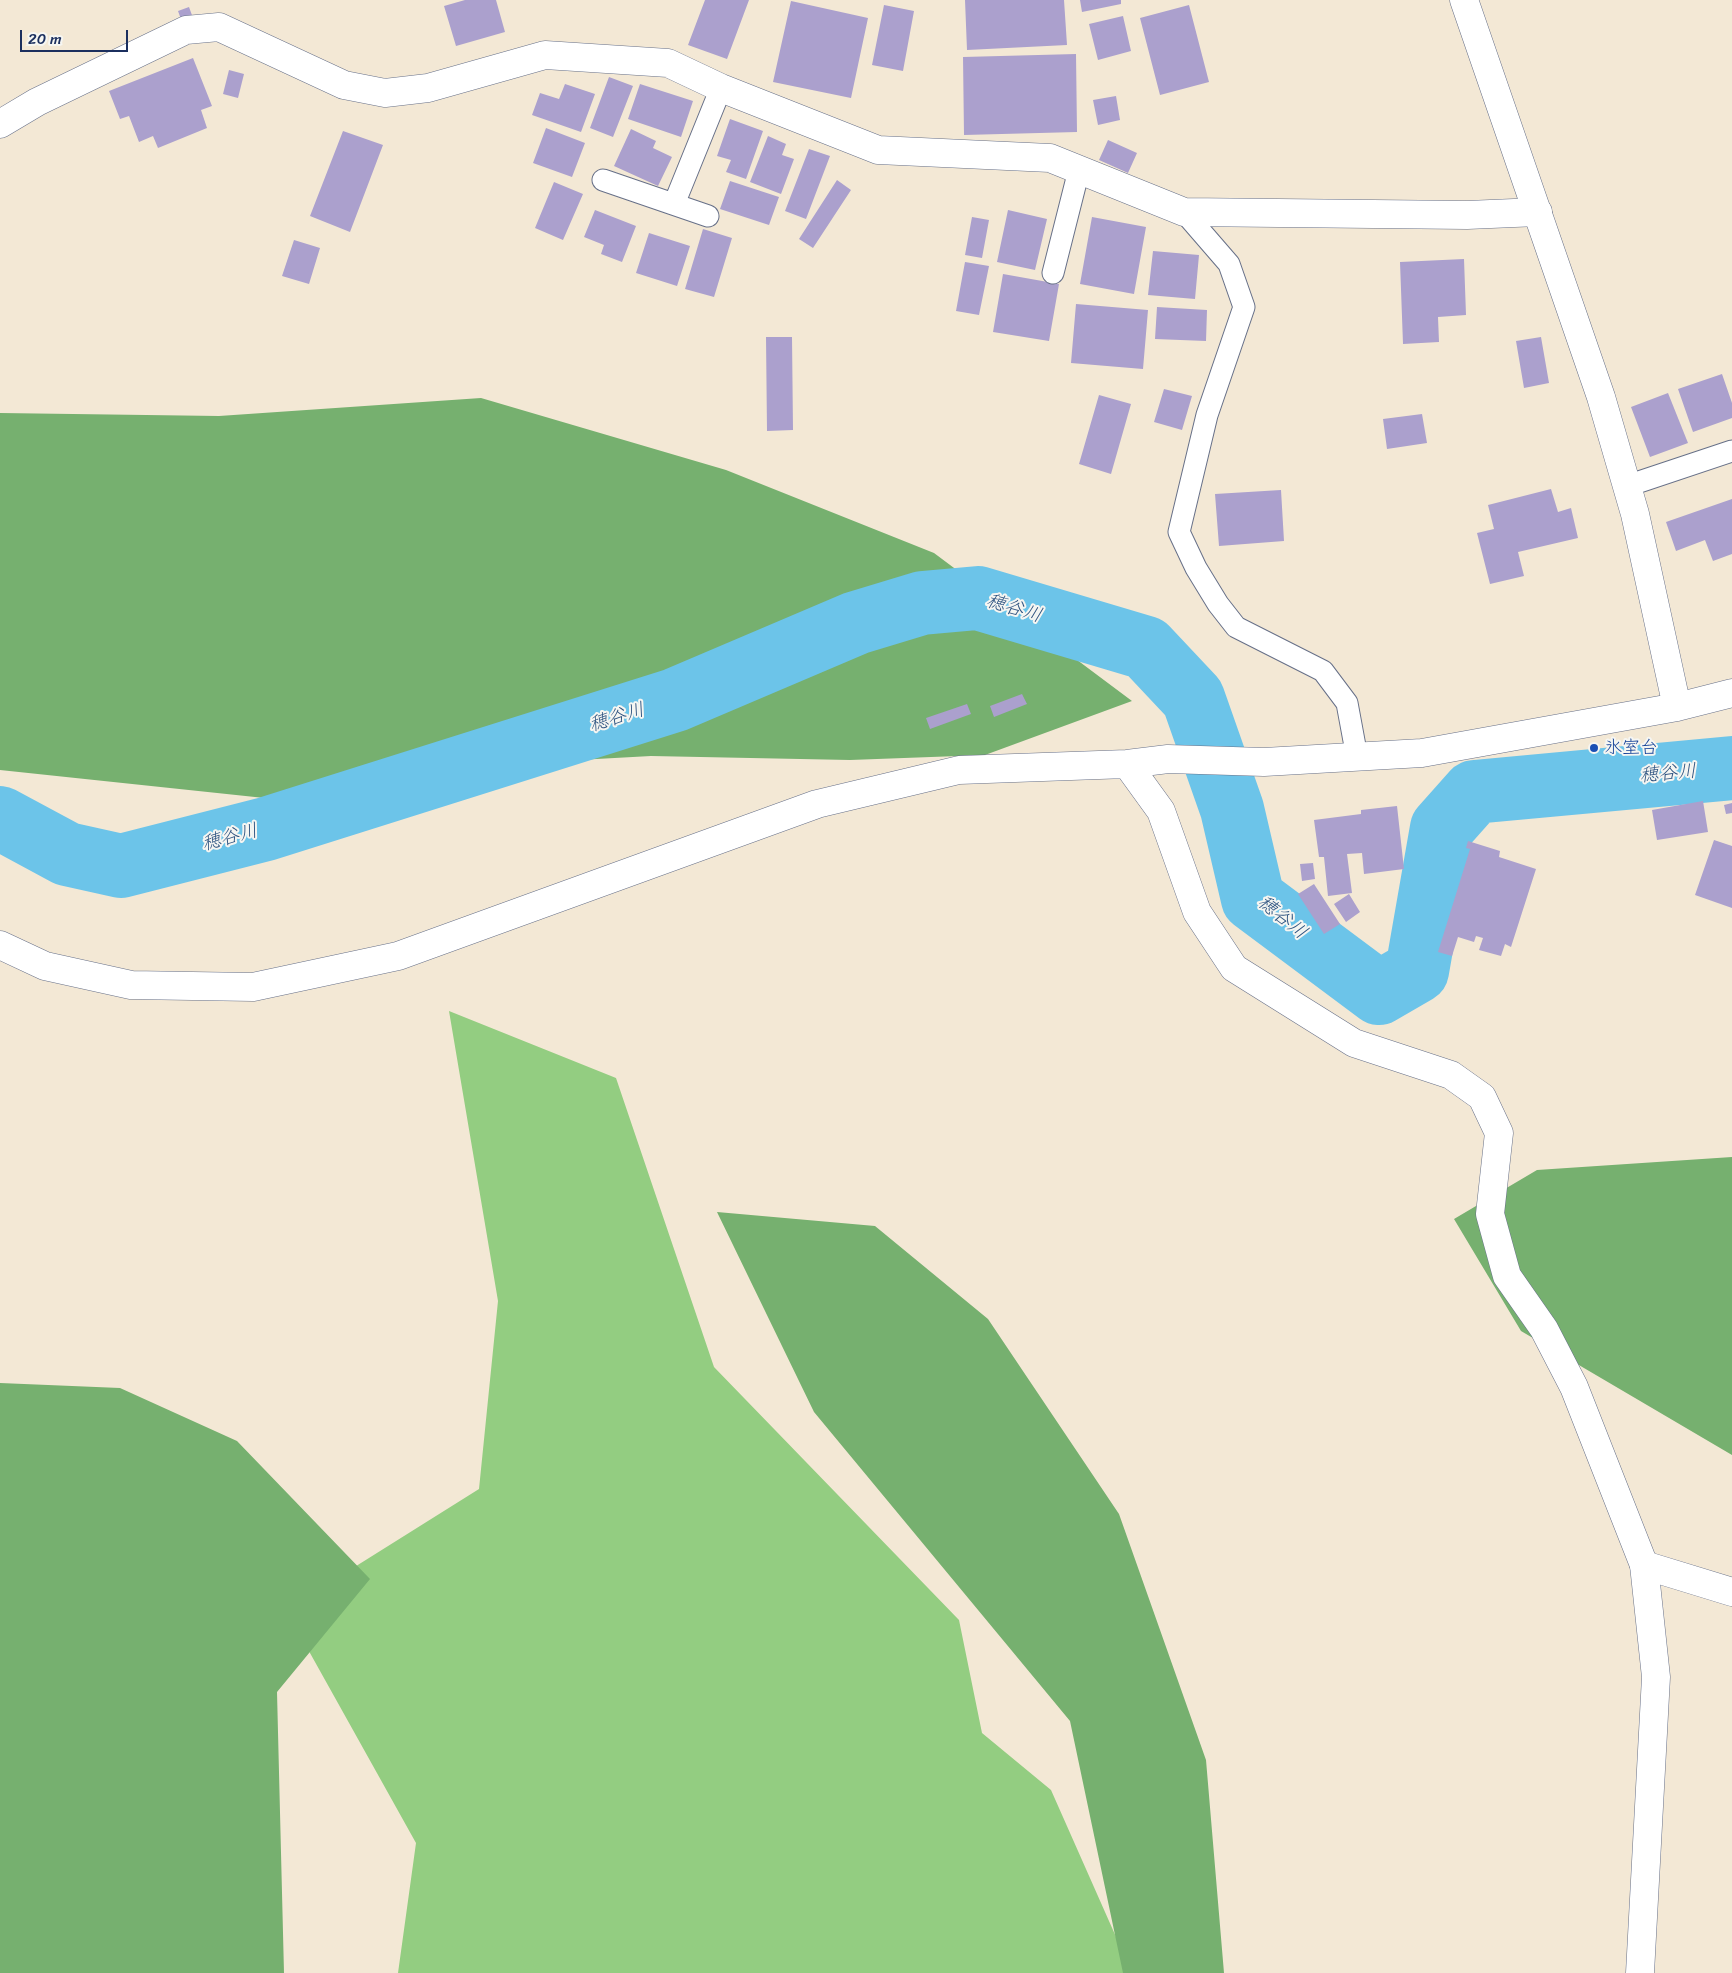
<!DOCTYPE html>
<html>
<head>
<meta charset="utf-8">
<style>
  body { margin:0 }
  #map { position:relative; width:1732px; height:1973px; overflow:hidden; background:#f3e8d5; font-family:Sriracha,sans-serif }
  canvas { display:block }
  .scale { position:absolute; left:20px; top:30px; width:108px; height:22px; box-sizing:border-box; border:2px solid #1b2f5e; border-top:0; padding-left:6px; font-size:15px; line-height:18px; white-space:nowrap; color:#1b2f5e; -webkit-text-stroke:4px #f6f6f2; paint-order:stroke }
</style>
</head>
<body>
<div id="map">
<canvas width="1732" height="1973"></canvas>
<div class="scale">20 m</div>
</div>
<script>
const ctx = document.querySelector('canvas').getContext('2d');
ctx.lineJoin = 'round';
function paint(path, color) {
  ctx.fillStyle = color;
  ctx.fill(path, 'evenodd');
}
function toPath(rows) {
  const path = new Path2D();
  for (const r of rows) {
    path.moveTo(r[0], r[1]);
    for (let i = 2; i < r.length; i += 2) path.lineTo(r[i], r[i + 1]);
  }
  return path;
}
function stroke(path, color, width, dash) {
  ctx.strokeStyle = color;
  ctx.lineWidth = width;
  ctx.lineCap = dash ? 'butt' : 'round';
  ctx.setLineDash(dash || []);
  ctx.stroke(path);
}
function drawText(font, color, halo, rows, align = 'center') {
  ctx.font = font + ' Sriracha,"Klee One",sans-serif';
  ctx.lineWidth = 4;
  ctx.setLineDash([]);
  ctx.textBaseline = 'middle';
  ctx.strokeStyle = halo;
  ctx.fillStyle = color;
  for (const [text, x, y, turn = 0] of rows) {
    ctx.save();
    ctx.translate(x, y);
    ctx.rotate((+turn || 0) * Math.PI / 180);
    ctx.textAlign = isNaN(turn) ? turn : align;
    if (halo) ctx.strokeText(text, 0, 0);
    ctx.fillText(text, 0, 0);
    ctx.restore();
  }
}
paint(toPath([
  [449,1011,616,1078,714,1367,959,1620,982,1733,1051,1790,1132,1973,398,1973,416,1843,286,1610,479,1489,498,1301]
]), '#93cd81');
paint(toPath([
  [481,398,726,470,934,553,1132,701,985,755,850,760,651,756,469,766,321,804,0,770,0,413,219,416],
  [1732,1157,1732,1455,1521,1331,1454,1219,1537,1170],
  [717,1212,875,1226,988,1319,1119,1514,1206,1760,1224,1973,1123,1973,1070,1721,814,1412],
  [0,1383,120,1388,237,1441,370,1579,277,1692,284,1973,0,1973]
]), '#76b06f');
stroke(toPath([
  [0,818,67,854,121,866,266,829,675,700,856,623,922,603,978,598,1146,648,1193,698,1232,809,1253,899,1379,993,1417,971,1442,828,1474,792,1732,768]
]), '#6cc4e9', 64);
paint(toPath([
  [465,0,496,0,505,32,456,46,444,6],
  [705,0,749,0,727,59,688,45],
  [965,0,1064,0,1067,45,967,50],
  [1080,0,1121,0,1121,4,1082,12],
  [791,1,868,18,851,98,773,82],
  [884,5,914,11,903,71,872,65],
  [1189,5,1209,82,1160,95,1140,18],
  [189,7,193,18,182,22,178,11],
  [1123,16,1131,51,1098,60,1089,24],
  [1076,54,1077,132,964,135,963,57],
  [193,58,212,106,201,110,207,128,158,148,153,136,139,142,129,116,120,119,109,91],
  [229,70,244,74,238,98,223,94],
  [609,77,633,86,613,137,590,128],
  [565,84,595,94,581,132,532,115,540,93,559,99],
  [640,84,693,101,681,137,628,119],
  [1116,96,1120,120,1098,125,1093,100],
  [730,119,763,131,746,179,726,172,731,160,717,156],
  [546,128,585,143,572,177,533,163],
  [631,129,656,141,653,148,672,157,658,186,614,166],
  [343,131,383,145,350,232,310,216],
  [768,136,786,144,782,155,794,159,781,194,750,182],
  [1108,140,1137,153,1128,173,1099,160],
  [809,149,830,156,806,219,785,211],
  [837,180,851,190,813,248,799,239],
  [730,181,779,197,769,225,720,209],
  [554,182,583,194,563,240,535,228],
  [595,210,636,226,622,262,601,254,604,245,584,237],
  [1008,210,1047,219,1035,270,997,262],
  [972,217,989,220,982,258,965,255],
  [1092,217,1146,227,1134,294,1080,284],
  [703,229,732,238,714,297,685,289],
  [649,233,690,246,677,286,636,273],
  [294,240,320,248,309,284,282,276],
  [1153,251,1199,255,1195,299,1148,295],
  [1464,259,1466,315,1438,317,1439,342,1403,344,1400,262],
  [965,262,989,266,979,315,956,311],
  [1003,274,1059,284,1049,341,993,332],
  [1076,304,1148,310,1143,369,1071,363],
  [1157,307,1207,310,1206,341,1155,339],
  [766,337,792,337,793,430,767,431],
  [1541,337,1549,383,1524,388,1516,341],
  [1722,374,1732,403,1732,418,1693,432,1678,389],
  [1164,389,1192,396,1182,430,1154,422],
  [1668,393,1688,443,1650,457,1631,407],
  [1099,395,1131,404,1111,474,1079,464],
  [1422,414,1427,443,1387,449,1383,419],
  [1551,489,1558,512,1571,508,1578,538,1518,552,1524,576,1490,584,1477,533,1494,529,1488,505],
  [1281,490,1284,541,1219,546,1215,494],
  [1732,499,1732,554,1713,561,1705,540,1676,551,1666,522],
  [1022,694,1027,704,994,717,990,706],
  [967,704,971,714,930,729,926,718],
  [1703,801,1708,832,1657,840,1652,810],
  [1732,803,1732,813,1726,814,1724,805],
  [1397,806,1404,869,1364,874,1362,853,1347,854,1352,893,1328,896,1324,857,1319,857,1314,820,1361,814,1361,810],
  [1714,840,1732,846,1732,908,1695,895],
  [1468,841,1500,851,1499,857,1536,869,1511,947,1505,944,1501,956,1479,950,1483,938,1476,936,1474,942,1458,937,1452,956,1438,952,1470,849,1466,848],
  [1313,863,1315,879,1302,881,1300,864],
  [1314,884,1340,924,1324,934,1298,894],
  [1349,894,1360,912,1346,922,1334,904]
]), '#aba0cd');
const service = toPath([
  [603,180,708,216],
  [674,204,721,88],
  [1184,212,1229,264,1244,307,1207,415,1179,532,1196,568,1218,604,1236,627,1323,671,1347,703,1357,757],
  [1053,273,1079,170],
  [1627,486,1732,451]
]);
const minor = toPath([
  [0,124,37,102,186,30,219,27,344,85,385,93,428,88,545,55,668,63,721,88,878,150,1050,158,1184,212,1467,215,1538,212],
  [1640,1973,1656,1677,1644,1565,1732,1592]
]);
const tertiary = toPath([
  [1464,0,1601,397,1635,514,1677,707],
  [1127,764,1161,811,1197,912,1234,968,1354,1043,1451,1075,1482,1097,1499,1133,1490,1214,1507,1276,1544,1329,1574,1387,1644,1565],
  [0,945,45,966,131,985,253,987,398,956,817,804,959,770,1127,764,1168,759,1264,762,1422,753,1677,707,1732,693]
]);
stroke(service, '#677088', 23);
stroke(minor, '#677088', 29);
stroke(tertiary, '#677088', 29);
stroke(service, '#fff', 21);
stroke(minor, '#fff', 28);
stroke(tertiary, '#fff', 28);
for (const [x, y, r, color] of [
  [1594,748,5,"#1a4fb4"]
]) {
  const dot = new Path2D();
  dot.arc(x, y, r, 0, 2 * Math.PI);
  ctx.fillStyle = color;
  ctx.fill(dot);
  stroke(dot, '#f6f6f2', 2);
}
drawText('18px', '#164399', '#f6f6f2', [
  ["氷室台",1604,748]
], 'left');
drawText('italic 19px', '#2f5481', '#f6f6f2', [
  ["穂谷川",1014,609,17],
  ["穂谷川",617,718,-17],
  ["穂谷川",1668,774,-5],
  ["穂谷川",230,838,-15],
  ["穂谷川",1282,918,39]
]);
</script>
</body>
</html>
